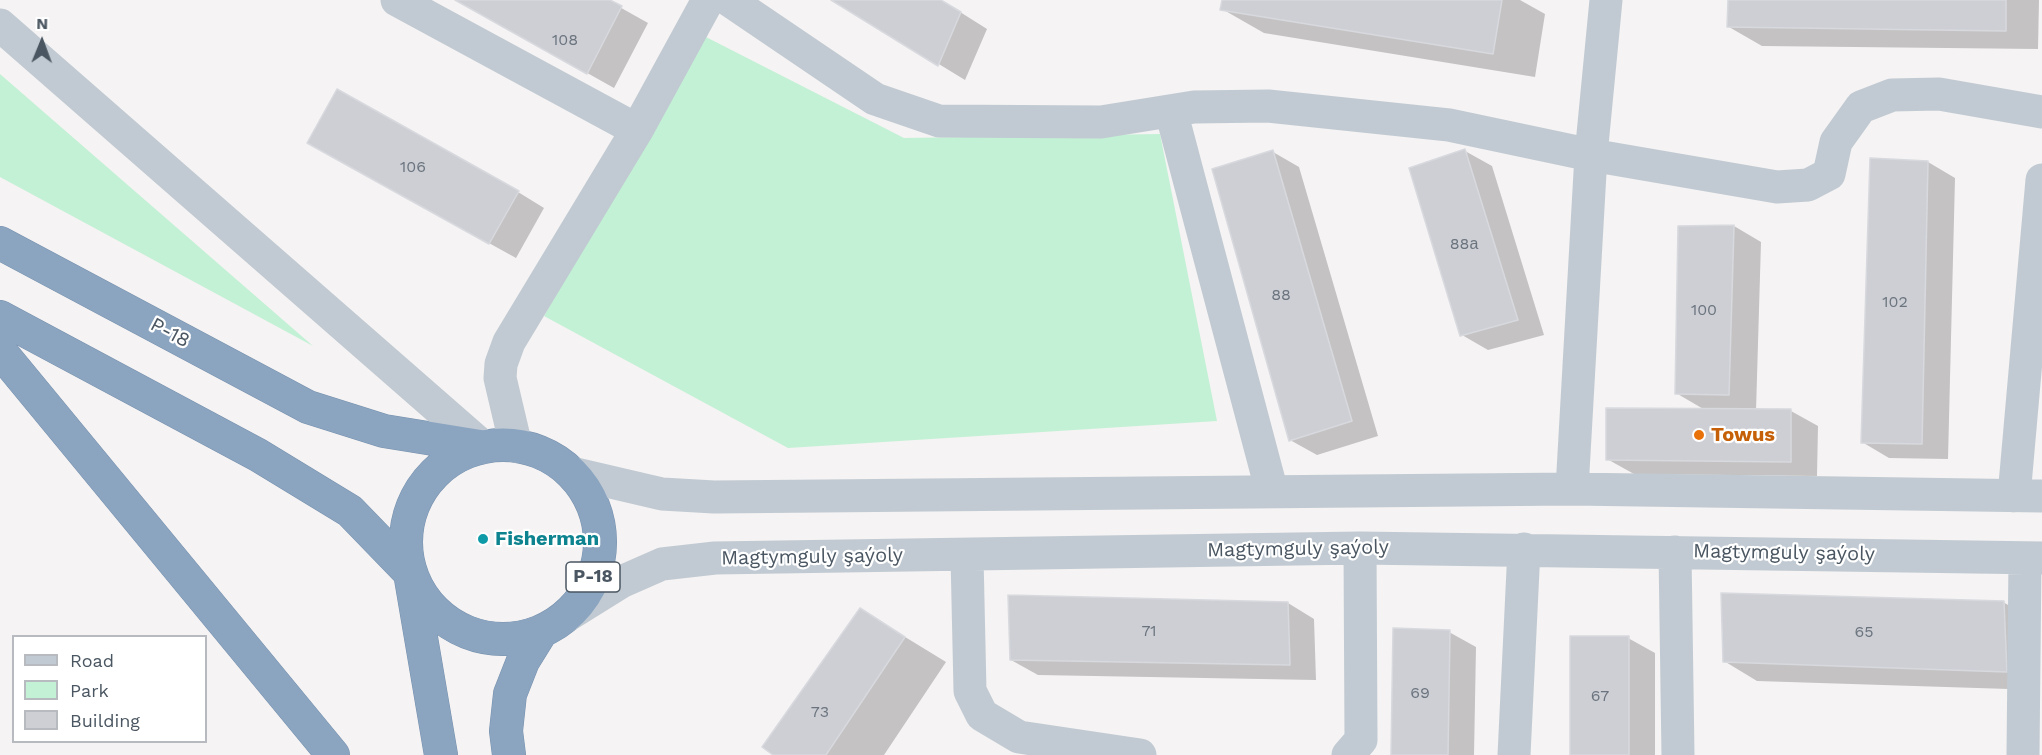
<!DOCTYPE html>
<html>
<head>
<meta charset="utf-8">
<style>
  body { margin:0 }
  #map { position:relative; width:2042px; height:755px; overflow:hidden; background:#f5f3f3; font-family:"Work Sans",sans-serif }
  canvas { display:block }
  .legend { position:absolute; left:12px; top:635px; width:195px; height:108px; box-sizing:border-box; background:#fff; border:2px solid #b7bbc0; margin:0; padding:8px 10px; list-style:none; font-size:18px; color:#4a5661 }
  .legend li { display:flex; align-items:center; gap:12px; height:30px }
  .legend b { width:30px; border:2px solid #b7bbc0 }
  .north { position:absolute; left:12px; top:12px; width:60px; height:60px; -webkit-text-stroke:4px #fff; paint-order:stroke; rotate:1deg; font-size:16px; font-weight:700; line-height:24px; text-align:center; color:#4a5661 }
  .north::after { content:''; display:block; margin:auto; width:21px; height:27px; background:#4a5661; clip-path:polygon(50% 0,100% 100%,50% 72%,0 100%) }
</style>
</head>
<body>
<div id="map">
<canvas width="2042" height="755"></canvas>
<ul class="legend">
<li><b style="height:8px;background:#c1cad2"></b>Road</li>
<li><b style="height:16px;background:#c3f1d5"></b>Park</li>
<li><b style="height:16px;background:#cdcfd5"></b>Building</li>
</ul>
<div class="north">N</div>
</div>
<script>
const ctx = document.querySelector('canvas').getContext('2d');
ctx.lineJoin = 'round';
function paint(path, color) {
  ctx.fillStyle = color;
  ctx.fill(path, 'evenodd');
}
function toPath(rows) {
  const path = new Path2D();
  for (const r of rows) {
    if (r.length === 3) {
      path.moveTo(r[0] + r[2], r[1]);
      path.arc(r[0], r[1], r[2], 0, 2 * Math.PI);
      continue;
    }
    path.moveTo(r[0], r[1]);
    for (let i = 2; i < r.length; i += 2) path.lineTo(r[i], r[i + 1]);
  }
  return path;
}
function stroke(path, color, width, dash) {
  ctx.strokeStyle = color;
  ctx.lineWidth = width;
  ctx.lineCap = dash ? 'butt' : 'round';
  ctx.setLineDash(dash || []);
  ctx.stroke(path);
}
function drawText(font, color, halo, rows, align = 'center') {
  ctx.font = font + ' "Work Sans",sans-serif';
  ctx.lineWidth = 4.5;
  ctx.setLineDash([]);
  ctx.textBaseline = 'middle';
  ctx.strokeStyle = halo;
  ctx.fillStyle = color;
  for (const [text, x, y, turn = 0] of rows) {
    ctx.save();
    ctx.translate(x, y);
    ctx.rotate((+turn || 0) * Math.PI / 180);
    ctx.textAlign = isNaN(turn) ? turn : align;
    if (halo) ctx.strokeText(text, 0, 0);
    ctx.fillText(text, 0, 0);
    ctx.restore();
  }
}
paint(toPath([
  [702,35,904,138,1160,134,1217,421,788,448,544,316],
  [0,74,313,346,0,177]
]), '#c3f1d5');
paint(toPath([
  [457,0,607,0,648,23,614,88],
  [834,0,941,0,987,29,965,80],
  [1223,0,1520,0,1545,14,1535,77,1264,33,1222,9],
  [1729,0,2039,0,2038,49,1762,46,1729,27],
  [1465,151,1492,166,1544,335,1488,350,1462,335],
  [1273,152,1299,167,1378,436,1317,455,1290,440],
  [335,158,518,192,544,208,516,258],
  [1872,159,1928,162,1955,178,1948,459,1889,458,1862,442],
  [1734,226,1761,242,1756,411,1791,411,1818,426,1817,476,1634,474,1607,459,1705,410,1676,393,1679,227],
  [2003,602,2037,622,2040,690,1757,681,1724,661],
  [1288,603,1314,619,1316,680,1038,675,1011,660],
  [861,610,946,662,884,755,776,755],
  [1449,632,1476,647,1474,755,1393,755],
  [1628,638,1655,653,1655,755,1572,755]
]), '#0003');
const building = toPath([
  [455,0,610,0,622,6,587,74,455,0],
  [831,0,941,0,961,12,938,66,831,0],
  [1222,0,1502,0,1493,54,1220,10,1222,0],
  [1728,0,2006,0,2006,31,1727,27,1728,0],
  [337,89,519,191,489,244,307,143,337,89],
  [1465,149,1518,320,1460,336,1409,168,1465,149],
  [1273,150,1352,421,1289,441,1212,169,1273,150],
  [1870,158,1928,161,1922,444,1861,443,1870,158],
  [1734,225,1729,395,1675,394,1678,226,1734,225],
  [1606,408,1791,409,1791,462,1606,460,1606,408],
  [1721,593,2004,601,2007,672,1723,662,1721,593],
  [1008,595,1288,602,1290,665,1010,660,1008,595],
  [860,608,905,637,826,755,773,755,762,747,860,608],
  [1393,628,1450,630,1448,755,1391,755,1393,628],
  [1570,636,1629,636,1629,755,1570,755,1570,636]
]);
paint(building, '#cdcfd5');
stroke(building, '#d7d9de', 1.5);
const highway = toPath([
  [0,243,308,407,384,431,483,447],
  [0,317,258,455,350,511,410,573,441,755],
  [0,351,333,755],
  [503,542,97],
  [509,755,506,731,510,694,523,661,541,632]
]);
stroke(highway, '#7690ad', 34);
stroke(toPath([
  [397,0,637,130],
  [729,0,875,99,939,121,1101,122,1194,107,1268,106,1449,125,1591,155,1777,187,1808,185,1829,174,1836,142,1861,107,1892,95,1939,94,2042,112],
  [0,25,483,447],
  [1171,111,1272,492],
  [516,446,500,378,501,364,509,342,637,130,708,0],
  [572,473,662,494,714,497,1572,489,2042,496],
  [1572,489,1591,155,1606,0],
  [2014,496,2042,180],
  [1675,552,1678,755],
  [967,556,970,691,982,715,1019,737,1140,755],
  [568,615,621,582,662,564,715,558,1360,548,2042,558],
  [1348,755,1361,740,1360,548],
  [1514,755,1524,549],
  [2023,755,2025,558]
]), '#c1cad2', 33);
stroke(highway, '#8ba5c1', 33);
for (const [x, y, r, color] of [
  [1699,435,6,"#e8710a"],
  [483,539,6,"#0f9aa8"]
]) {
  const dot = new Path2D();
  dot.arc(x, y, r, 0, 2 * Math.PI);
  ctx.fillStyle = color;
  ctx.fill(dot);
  stroke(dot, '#fff', 2);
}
drawText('16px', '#6b747e', null, [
  ["108",565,40],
  ["106",413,167],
  ["88а",1464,244],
  ["88",1281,295],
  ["102",1895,302],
  ["100",1704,310],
  ["71",1149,631],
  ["65",1864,632],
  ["69",1420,693],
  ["67",1600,696],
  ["73",820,712]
]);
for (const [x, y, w] of [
  [593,577,54]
]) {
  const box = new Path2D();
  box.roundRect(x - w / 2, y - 15, w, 30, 4.5);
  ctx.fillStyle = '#fff';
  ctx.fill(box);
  stroke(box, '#4a5661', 1.5);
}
drawText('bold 18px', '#4a5661', null, [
  ["P-18",593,577]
]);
drawText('20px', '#4a5661', '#fff', [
  ["P-18",170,333,28],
  ["Magtymguly şaýoly",1298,549,-1],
  ["Magtymguly şaýoly",1784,553,1],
  ["Magtymguly şaýoly",812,557,-1]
]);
drawText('bold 20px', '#c56008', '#fff', [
  ["Towus",1711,435]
], 'left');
drawText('bold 20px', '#0d838f', '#fff', [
  ["Fisherman",495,539]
], 'left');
</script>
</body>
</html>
